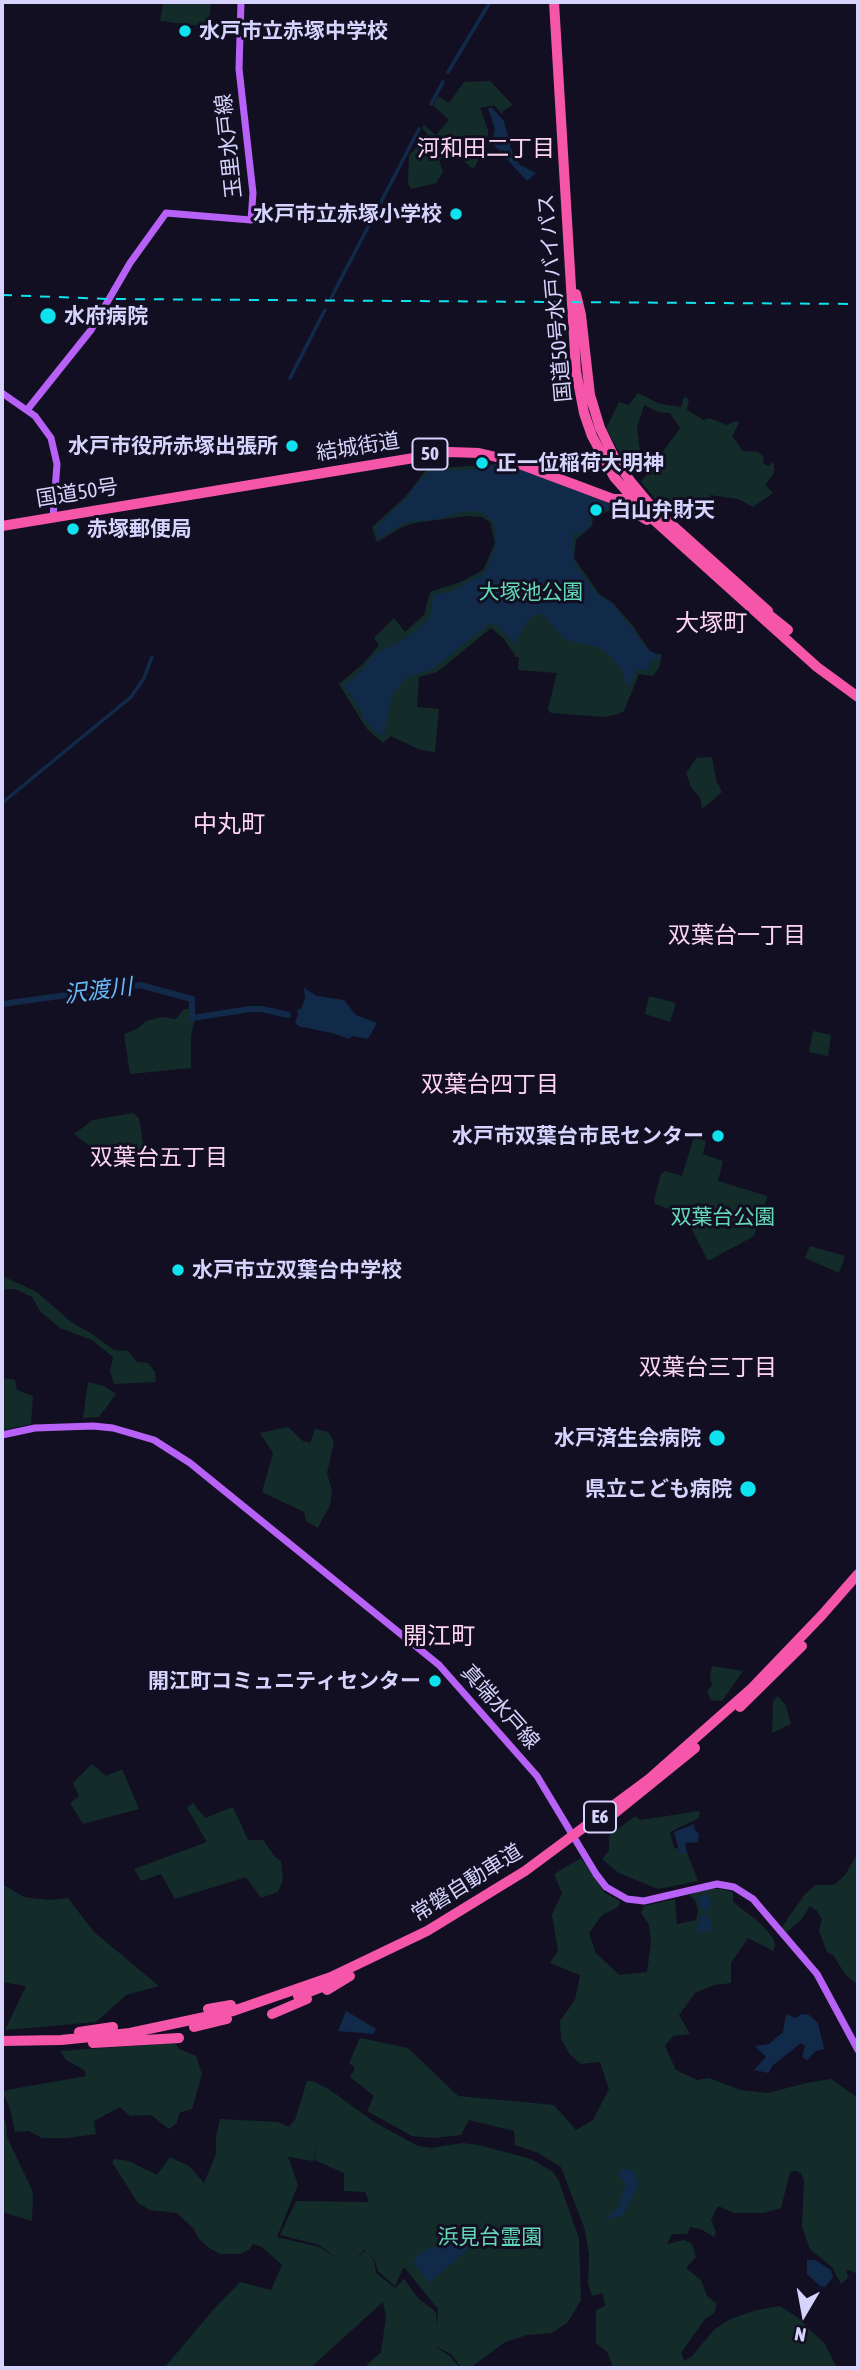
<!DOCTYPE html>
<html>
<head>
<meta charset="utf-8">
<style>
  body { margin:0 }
  #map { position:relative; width:860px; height:2370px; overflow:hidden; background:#120f23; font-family:"Asap Condensed",sans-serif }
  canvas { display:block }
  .frame { position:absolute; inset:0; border:4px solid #d6d3fd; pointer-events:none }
  .north { position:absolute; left:769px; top:2279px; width:70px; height:70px; -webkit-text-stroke:5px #120f23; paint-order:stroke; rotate:190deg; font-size:19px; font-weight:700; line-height:28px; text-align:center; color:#d6d3fd }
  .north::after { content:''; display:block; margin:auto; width:24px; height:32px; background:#d6d3fd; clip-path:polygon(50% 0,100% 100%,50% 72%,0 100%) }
</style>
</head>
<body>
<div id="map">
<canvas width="860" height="2370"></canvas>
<div class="frame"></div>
<div class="north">N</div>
</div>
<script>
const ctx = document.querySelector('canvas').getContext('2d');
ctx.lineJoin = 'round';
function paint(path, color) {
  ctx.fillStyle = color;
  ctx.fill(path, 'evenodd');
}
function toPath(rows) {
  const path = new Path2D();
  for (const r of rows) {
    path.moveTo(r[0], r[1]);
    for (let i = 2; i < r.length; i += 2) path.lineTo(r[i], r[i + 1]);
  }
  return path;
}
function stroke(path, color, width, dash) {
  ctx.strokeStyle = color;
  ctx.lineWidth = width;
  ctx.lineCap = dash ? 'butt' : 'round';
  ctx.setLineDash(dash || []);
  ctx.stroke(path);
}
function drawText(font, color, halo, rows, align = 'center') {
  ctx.font = font + ' "Asap Condensed","Noto Sans JP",sans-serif';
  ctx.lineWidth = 6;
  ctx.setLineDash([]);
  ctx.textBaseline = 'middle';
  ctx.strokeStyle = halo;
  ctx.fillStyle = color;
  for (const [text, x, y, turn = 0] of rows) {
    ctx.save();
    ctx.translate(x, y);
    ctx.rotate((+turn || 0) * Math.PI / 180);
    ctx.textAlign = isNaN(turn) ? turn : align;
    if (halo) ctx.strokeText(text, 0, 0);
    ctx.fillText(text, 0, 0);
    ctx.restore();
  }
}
paint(toPath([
  [156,2,211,2,208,27,160,21,163,4],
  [490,81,513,105,504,110,502,114,494,105,480,108,488,130,488,135,475,167,472,168,459,157,443,157,439,160,443,172,436,183,411,189,408,184,409,155,428,135,422,128,424,125,436,135,449,120,433,105,438,96,449,103,464,82],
  [638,393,660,404,681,407,684,397,689,399,687,410,704,420,709,418,727,425,736,421,739,423,732,436,743,451,758,452,764,457,763,463,768,466,774,462,774,473,765,485,773,493,753,507,738,499,710,495,709,501,694,514,672,500,656,500,641,482,680,428,670,413,659,412,644,405,637,428,642,466,636,470,623,458,606,429,619,402,629,405],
  [498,464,517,466,594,496,612,505,613,509,593,518,592,526,576,540,574,558,600,595,613,603,633,626,649,650,654,654,662,654,659,668,653,676,639,674,624,711,618,714,605,717,551,713,548,709,557,673,518,670,519,657,516,657,504,639,491,628,437,672,419,677,417,707,439,709,435,752,420,750,391,736,383,743,366,728,339,684,364,663,379,645,374,638,394,618,405,632,424,615,430,592,461,582,483,570,495,543,490,522,482,517,467,516,414,523,402,527,377,542,372,527,405,497,427,469],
  [698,756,699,758,712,757,716,780,722,792,702,809,700,798,691,787,686,773],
  [649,996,676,1003,670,1022,645,1014],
  [184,1009,191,1009,190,1019,195,1019,191,1036,191,1068,130,1074,124,1034,137,1029,146,1021,162,1017,176,1019],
  [813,1031,831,1035,828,1056,809,1052],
  [133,1113,139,1118,144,1149,105,1158,74,1134,93,1120],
  [694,1137,706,1141,703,1154,723,1161,718,1181,767,1196,767,1199,754,1236,710,1260,707,1259,687,1220,677,1212,655,1204,654,1200,661,1174,665,1171,682,1176],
  [810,1246,845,1256,839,1273,805,1258],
  [2,1276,37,1292,71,1322,92,1334,114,1350,128,1351,137,1362,148,1363,155,1372,156,1382,114,1384,110,1371,113,1357,92,1340,60,1328,40,1311,32,1297,15,1289,5,1289,2,1307],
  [2,1378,15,1380,17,1390,33,1396,31,1424,3,1430],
  [88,1382,104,1386,116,1394,99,1417,83,1418],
  [288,1427,303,1441,310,1443,315,1429,328,1432,334,1442,327,1473,332,1491,330,1505,318,1528,306,1521,304,1512,262,1492,273,1453,260,1433],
  [712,1666,743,1671,722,1701,711,1700,707,1692,712,1685,710,1678],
  [778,1696,786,1706,791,1724,772,1733,773,1701],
  [92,1764,106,1776,122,1769,139,1809,83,1824,70,1803,79,1796,73,1783],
  [193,1803,205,1818,233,1807,248,1840,263,1840,275,1857,281,1861,283,1880,278,1892,261,1898,246,1877,175,1899,161,1874,141,1881,134,1869,207,1842,187,1808],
  [700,1811,699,1818,670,1832,674,1848,686,1850,698,1881,658,1889,619,1873,602,1859,609,1850,609,1836,635,1816,640,1820],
  [858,1853,858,1985,845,1974,833,1955,827,1952,819,1931,822,1919,817,1911,810,1906,801,1920,786,1933,782,1927,805,1894,816,1885,834,1885,845,1875],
  [581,1858,605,1893,620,1901,618,1907,602,1915,589,1933,596,1953,619,1975,647,1972,651,1943,649,1925,641,1913,644,1906,675,1899,677,1924,696,1920,698,1911,695,1900,689,1895,709,1889,721,1889,733,1892,733,1902,760,1923,773,1938,775,1945,773,1951,748,1938,731,1963,731,1983,714,1985,695,1993,679,2015,690,2034,673,2036,665,2046,676,2070,697,2080,709,2078,741,2090,768,2093,806,2083,831,2079,858,2098,858,2274,846,2269,848,2278,841,2284,832,2267,810,2249,802,2227,804,2181,801,2173,796,2171,790,2172,781,2208,763,2213,734,2213,718,2206,711,2220,716,2232,714,2237,701,2229,690,2227,687,2234,672,2234,667,2244,684,2240,692,2244,696,2257,686,2268,701,2280,707,2296,717,2304,714,2313,705,2319,681,2353,684,2361,692,2356,715,2329,730,2319,757,2310,780,2306,797,2317,825,2344,837,2368,611,2368,612,2364,607,2352,596,2343,596,2310,605,2306,603,2293,592,2296,588,2283,589,2255,585,2230,561,2167,538,2153,515,2145,514,2131,469,2120,461,2135,433,2138,412,2136,367,2111,374,2096,350,2077,355,2068,349,2063,360,2038,408,2048,458,2096,554,2105,576,2130,593,2120,609,2089,600,2062,581,2064,570,2055,561,2039,560,2021,575,2000,580,1975,550,1963,558,1951,552,1915,562,1893,554,1874],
  [2,1884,24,1897,49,1900,68,1898,93,1931,159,1986,126,1995,96,2022,5,2030,26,1986,2,1982],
  [175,2043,179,2049,196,2056,202,2074,192,2109,179,2113,177,2123,169,2129,151,2115,130,2116,120,2107,94,2121,96,2134,67,2138,42,2138,29,2131,15,2132,10,2108,2,2091,86,2076,84,2070,66,2060,60,2051],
  [307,2081,313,2081,330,2090,374,2122,418,2146,431,2148,462,2143,479,2145,531,2159,553,2172,559,2181,579,2239,581,2300,568,2322,552,2333,527,2335,505,2342,470,2368,462,2368,451,2354,433,2345,450,2356,460,2368,364,2368,381,2352,386,2317,383,2302,310,2368,164,2368,214,2309,240,2282,271,2290,282,2265,262,2247,253,2244,250,2249,241,2254,220,2254,209,2248,199,2239,194,2229,177,2213,150,2210,138,2203,112,2162,115,2159,129,2161,157,2175,170,2157,189,2166,204,2183,216,2154,216,2138,220,2119,278,2122,306,2135,288,2127,295,2120],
  [318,2140,314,2160,344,2173,344,2191,365,2192,369,2202,296,2201,280,2235,319,2245,338,2259,319,2247,277,2237,298,2185,288,2157,313,2161],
  [364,2250,375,2260,378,2271,395,2286,404,2267,438,2309,437,2326,436,2312,419,2299,404,2279,395,2288,376,2273,374,2260,365,2251,355,2259],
  [2,2115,6,2123,7,2137,33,2192,32,2221,2,2212]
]), '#132c2a');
paint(toPath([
  [488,108,492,108,504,121,511,149,520,165,536,173,527,181,492,143,495,129],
  [493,465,514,466,589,494,612,506,600,514,599,506,594,506,592,512,595,514,598,512,599,514,592,517,589,527,583,531,579,534,573,533,573,555,575,565,598,595,613,604,648,650,661,656,650,662,648,670,637,669,631,685,627,686,620,666,607,653,597,647,564,639,544,615,536,614,527,621,515,644,498,626,490,623,431,670,407,677,392,694,384,735,378,734,364,719,363,714,344,685,358,675,376,653,407,638,429,619,434,595,453,591,483,574,489,565,496,542,494,523,486,515,475,511,460,512,440,519,406,522,379,538,375,529,406,498,410,499,410,493,414,487,429,471,466,470],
  [304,988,317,996,344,1000,356,1015,377,1023,368,1039,352,1036,350,1039,332,1033,298,1026,295,1022,298,1015,297,1010,301,1009,305,998],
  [694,1824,695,1830,699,1834,698,1842,685,1843,687,1853,680,1854,674,1832],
  [707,1894,712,1905,707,1910,706,1915,710,1917,712,1931,709,1933,704,1929,695,1935,701,1915,705,1915,705,1911,701,1909,697,1897],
  [346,2011,376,2029,373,2034,338,2031],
  [786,2014,796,2018,801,2014,809,2015,818,2023,824,2049,816,2051,807,2060,802,2057,805,2046,801,2043,772,2066,769,2073,754,2070,766,2057,755,2046,769,2044,783,2032],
  [624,2169,634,2171,638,2184,632,2198,623,2215,603,2221,618,2207,626,2185,618,2173],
  [467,2238,473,2245,429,2283,413,2262,424,2250],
  [807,2260,815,2260,831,2270,833,2277,825,2287,820,2286,807,2274]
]), '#122a49');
stroke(toPath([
  [448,72,490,2],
  [431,104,443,82],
  [331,298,419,129],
  [290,378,325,310],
  [2,803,131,697,144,678,152,657]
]), '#122a49', 3.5);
stroke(toPath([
  [192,1003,192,1018,250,1009,262,1009,288,1015],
  [2,1004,140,985,192,999]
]), '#122a49', 6);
stroke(toPath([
  [2,393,35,416,51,438,57,464,53,517],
  [27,410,91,330,130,263,166,213,251,220,253,193,239,69,241,2],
  [2,1435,35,1428,93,1426,113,1428,154,1440,190,1463,439,1665,537,1776,596,1874,606,1887,627,1899,644,1901,717,1884,734,1887,753,1899,817,1974,858,2050]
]), '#b861f6', 7);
stroke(toPath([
  [554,2,576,371,584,413,592,436,614,477,645,512,817,667,858,697],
  [576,294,581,315,590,395,600,428,615,459,631,482,651,506,768,611],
  [614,500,647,520],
  [2,526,450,452,479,453,509,460,613,499,624,499,640,493],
  [763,610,788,630],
  [740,1707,802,1646],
  [601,1824,695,1748],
  [327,1990,350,1976],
  [298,1996,330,1984],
  [208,2009,231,2005],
  [272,2014,307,1999],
  [194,2027,227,2019],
  [79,2032,113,2027],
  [2,2041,61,2040,130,2033,233,2011,331,1977,427,1931,525,1871,649,1779,752,1688,822,1615,858,1574],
  [93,2043,179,2038]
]), '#f556a9', 10);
stroke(toPath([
  [2,295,110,299,858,304]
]), '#0de2ee', 2, [10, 9]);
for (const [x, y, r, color] of [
  [185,31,7,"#0de2ee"],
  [456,214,7,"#0de2ee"],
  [48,316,9,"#0de2ee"],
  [292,446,7,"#0de2ee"],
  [482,463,7,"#0de2ee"],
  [596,510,7,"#0de2ee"],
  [73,529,7,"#0de2ee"],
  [718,1136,7,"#0de2ee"],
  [178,1270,7,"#0de2ee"],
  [717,1438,9,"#0de2ee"],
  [748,1489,9,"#0de2ee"],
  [435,1681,7,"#0de2ee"]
]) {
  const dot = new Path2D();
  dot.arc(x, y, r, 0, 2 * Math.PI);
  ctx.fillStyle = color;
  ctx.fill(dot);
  stroke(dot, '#120f23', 2.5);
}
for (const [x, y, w] of [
  [430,454,35],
  [600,1817,32]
]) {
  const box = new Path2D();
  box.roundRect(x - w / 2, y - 15.5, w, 31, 5);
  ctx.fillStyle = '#120f23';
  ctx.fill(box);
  stroke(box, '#d6d3fd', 2);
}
drawText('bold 19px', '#d6d3fd', null, [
  ["50",430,454],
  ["E6",600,1817]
]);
drawText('bold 21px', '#d6d3fd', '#120f23', [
  ["水戸市立赤塚中学校",199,31],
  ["水戸市立赤塚小学校",442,214,"right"],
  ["水府病院",64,316],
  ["水戸市役所赤塚出張所",278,446,"right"],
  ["正一位稲荷大明神",496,463],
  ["白山弁財天",610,510],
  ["赤塚郵便局",87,529],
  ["水戸市双葉台市民センター",704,1136,"right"],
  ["水戸市立双葉台中学校",192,1270],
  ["水戸済生会病院",701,1438,"right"],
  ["県立こども病院",732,1489,"right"],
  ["開江町コミュニティセンター",421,1681,"right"]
], 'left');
drawText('21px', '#d6d3fd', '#120f23', [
  ["玉里水戸線",229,146,-96],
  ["国道50号水戸バイパス",555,298,-95],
  ["結城街道",358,447,-9],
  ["国道50号",77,493,-9],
  ["真端水戸線",500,1707,48],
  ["常磐自動車道",467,1883,-32]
]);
drawText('21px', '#63d8b6', '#120f23', [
  ["大塚池公園",531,592],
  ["双葉台公園",723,1217],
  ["浜見台霊園",490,2237]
]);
drawText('23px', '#fdd5f0', '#120f23', [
  ["河和田二丁目",486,149],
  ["双葉台一丁目",737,936],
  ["双葉台四丁目",490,1085],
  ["双葉台五丁目",159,1158],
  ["双葉台三丁目",708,1368]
]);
drawText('italic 23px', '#68baf6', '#120f23', [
  ["沢渡川",98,991,-7]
]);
drawText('24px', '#fdd5f0', '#120f23', [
  ["大塚町",711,623],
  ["中丸町",229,824],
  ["開江町",439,1636]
]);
</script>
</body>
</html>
